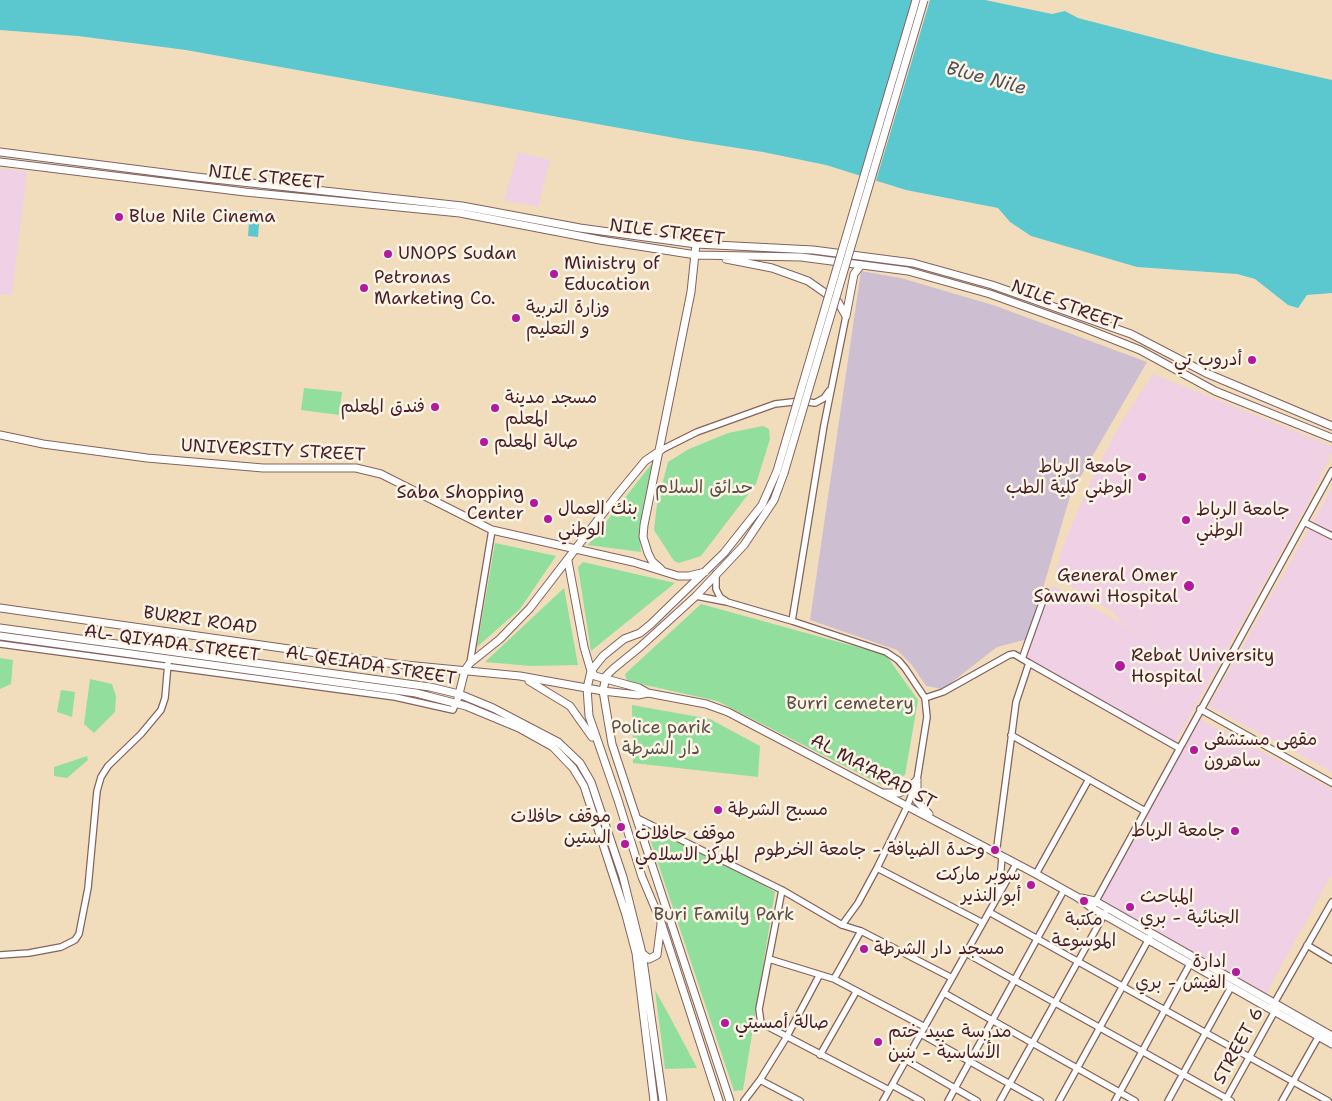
<!DOCTYPE html>
<html>
<head>
<meta charset="utf-8">
<style>
  body { margin:0 }
  canvas { display:block; background:#f1ddbc }
</style>
</head>
<body>
<canvas width="1332" height="1101"></canvas>
<script>
const ctx = document.querySelector('canvas').getContext('2d');
ctx.lineJoin = 'round';
function paint(path, color) {
  ctx.fillStyle = color;
  ctx.fill(path, 'evenodd');
}
function toPath(rows) {
  const path = new Path2D();
  for (const r of rows) {
    path.moveTo(r[0], r[1]);
    for (let i = 2; i < r.length; i += 2) path.lineTo(r[i], r[i + 1]);
  }
  return path;
}
function stroke(path, color, width, dash) {
  ctx.strokeStyle = color;
  ctx.lineWidth = width;
  ctx.lineCap = dash ? 'butt' : 'round';
  ctx.setLineDash(dash || []);
  ctx.stroke(path);
}
function drawText(font, color, halo, rows, align = 'center') {
  ctx.font = font + ' "Shantell Sans","Playpen Sans Arabic",sans-serif';
  ctx.lineWidth = 5;
  ctx.setLineDash([]);
  ctx.textBaseline = 'middle';
  ctx.strokeStyle = halo;
  ctx.fillStyle = color;
  for (const [text, x, y, turn = 0] of rows) {
    ctx.save();
    ctx.translate(x, y);
    ctx.rotate((+turn || 0) * Math.PI / 180);
    ctx.textAlign = isNaN(turn) ? turn : align;
    if (halo) ctx.strokeText(text, 0, 0);
    ctx.fillText(text, 0, 0);
    ctx.restore();
  }
}
paint(toPath([
  [518,152,550,160,538,207,504,200],
  [0,168,27,172,12,295,0,294],
  [1153,374,1332,446,1332,452,1307,505,1175,743,1027,657,1052,585,1153,641,1121,622,1113,612,1056,578,1057,566,1067,536,1093,476,1121,423],
  [1332,488,1332,772,1209,706],
  [1200,719,1332,789,1332,874,1266,994,1099,901]
]), '#f0d0e4');
paint(toPath([
  [861,271,901,278,996,306,1147,362,1071,493,1028,639,997,647,943,689,926,686,912,665,897,650,810,620]
]), '#cebed1');
paint(toPath([
  [304,388,342,392,339,415,301,410],
  [763,426,769,429,770,439,756,484,701,556,679,563,674,561,654,530,657,504,668,462,689,449,728,433],
  [653,462,639,529,641,552,588,545],
  [495,543,556,556,520,609,477,647],
  [583,562,675,583,591,651,578,567],
  [564,588,578,665,531,666,485,662],
  [701,604,886,655,918,700,905,775,882,785,717,701,627,681,625,674],
  [0,658,13,660,11,684,0,689],
  [90,679,112,684,116,696,115,712,94,733,84,724],
  [61,690,75,692,72,717,57,712],
  [632,705,710,719,760,746,758,777,633,763],
  [87,756,88,760,67,778,54,776,54,767],
  [645,824,741,872,775,892,743,1090,734,1091],
  [655,990,670,1017,697,1068,665,1069]
]), '#92df9d');
paint(toPath([
  [0,0,985,0,1052,14,1065,11,1078,18,1217,54,1332,80,1332,293,1307,295,1298,308,1288,305,1255,279,1237,274,1137,267,1031,236,1010,222,998,208,906,190,826,165,763,152,686,140,186,50,78,36,0,30],
  [250,210,260,211,258,237,248,236]
]), '#5bc8d0');
paint(toPath([
  [913,0,930,0,875,184,859,179]
]), '#f1ddbc');
const minor = toPath([
  [661,450,697,432,775,404,801,401,815,403,824,398,829,391],
  [1304,522,1332,536],
  [716,574,716,589,720,597,726,601],
  [696,596,727,602,792,621,886,652,898,660,905,668,925,698,927,717,917,780,907,807,877,868,858,903,842,925],
  [792,621,824,425,846,316],
  [0,644,395,697,453,710,456,703],
  [1022,659,1046,592],
  [470,663,492,530],
  [1029,663,1179,748],
  [925,698,943,692,1009,655,1014,654,1029,663,1016,702,996,854],
  [1200,709,1332,783],
  [1011,735,1145,811],
  [637,818,782,890,842,925,861,931,952,978],
  [877,868,983,923],
  [1036,874,1089,779],
  [782,890,759,1009,761,1023,889,1090],
  [999,892,1002,857],
  [1092,908,1332,471],
  [989,912,1328,1101],
  [1307,945,1332,960],
  [966,953,1231,1101],
  [0,955,29,953,61,947,75,940,79,934,88,888,97,791,101,777,108,766,141,734,161,710,165,698,168,663],
  [769,959,834,979,925,1027],
  [834,979,861,931],
  [944,993,1135,1101],
  [1272,1007,1332,902],
  [921,1034,1040,1101],
  [820,1055,856,992],
  [906,1060,977,1101],
  [760,1080,800,1101],
  [892,1085,921,1101],
  [744,1101,760,1080,786,1038,819,976],
  [883,1101,1016,864],
  [948,1101,1064,890],
  [1000,1101,1105,913],
  [1059,1101,1150,937],
  [1115,1101,1190,964],
  [1168,1101,1231,987],
  [1225,1101,1276,1009],
  [1282,1101,1320,1034]
]);
const major = toPath([
  [0,152,196,177,462,206,580,228,696,244,813,250,913,263,992,285,1131,334,1206,373,1332,426],
  [0,162,245,192,460,213,600,240,696,255,801,257,908,271,990,294,1082,327,1140,350,1215,391,1332,438],
  [726,259,772,268,808,281,838,302,846,316],
  [846,316,854,274,861,265],
  [0,435,43,444,147,458,263,468,356,468,381,474,492,530,633,562,678,576,689,576,705,572],
  [568,561,584,647,591,671,595,676,639,688,648,693,706,704,728,712,1036,874,1077,897,1092,908,1332,1044],
  [661,569,652,561,648,553,643,537,644,525,691,292,696,244],
  [0,608,395,664,520,676,603,691,638,695,648,693],
  [0,628,430,687,459,694,493,708,558,742,580,763,591,782,623,877,642,953,663,1101],
  [0,636,416,693,466,706,519,728,553,747,573,768,584,786,626,915,636,953,654,1101],
  [529,681,570,706,592,737],
  [458,698,465,670,470,663,500,639,530,608,617,495,645,461,661,450],
  [917,780,917,801,929,814],
  [884,793,899,793,907,789,917,780],
  [1081,898,1095,901,1332,1036],
  [643,954,649,959,657,955,661,924],
  [719,1101,661,922,642,877,618,800,589,716,587,688,591,671,603,656,624,639,640,633,651,624,724,553,762,505,777,471],
  [730,1101,612,744,603,691,606,676,613,669,640,647,696,596,744,545,774,500,784,473]
]);
stroke(minor, '#84625e', 8);
stroke(major, '#84625e', 9);
stroke(minor, '#fff', 5.5);
stroke(major, '#fff', 7);
const majorBridge = toPath([
  [777,471,916,0],
  [784,473,924,0]
]);
stroke(majorBridge, '#84625e', 9, []);
stroke(majorBridge, '#fff', 7);
for (const [x, y, r, color] of [
  [119,217,5,"#b5179e"],
  [388,254,5,"#b5179e"],
  [554,274,5,"#b5179e"],
  [364,288,5,"#b5179e"],
  [516,318,5,"#b5179e"],
  [1252,360,5,"#b5179e"],
  [435,407,5,"#b5179e"],
  [495,408,5,"#b5179e"],
  [484,442,5,"#b5179e"],
  [1142,477,5,"#b5179e"],
  [534,503,5,"#b5179e"],
  [548,519,5,"#b5179e"],
  [1186,520,5,"#b5179e"],
  [1189,586,6,"#b5179e"],
  [1120,666,6,"#b5179e"],
  [1194,750,5,"#b5179e"],
  [718,810,5,"#b5179e"],
  [621,827,5,"#b5179e"],
  [1235,831,5,"#b5179e"],
  [625,844,5,"#b5179e"],
  [995,850,5,"#b5179e"],
  [1031,885,5,"#b5179e"],
  [1084,901,5,"#b5179e"],
  [1130,907,5,"#b5179e"],
  [864,949,5,"#b5179e"],
  [1236,972,5,"#b5179e"],
  [725,1023,5,"#b5179e"],
  [878,1042,5,"#b5179e"]
]) {
  const dot = new Path2D();
  dot.arc(x, y, r, 0, 2 * Math.PI);
  ctx.fillStyle = color;
  ctx.fill(dot);
  stroke(dot, '#fcf5e5', 2);
}
drawText('18px', '#4a1f2b', '#fcf5e5', [
  ["NILE STREET",266,178,6],
  ["NILE STREET",667,233,7],
  ["NILE STREET",1066,306,20],
  ["UNIVERSITY STREET",273,451,3],
  ["BURRI ROAD",200,621,8],
  ["AL- QIYADA STREET",172,644,8],
  ["AL QEIADA STREET",371,666,9],
  ["AL MA'ARAD ST",873,772,28],
  ["STREET 6",1239,1046,-61]
]);
drawText('18px', '#4a1f2b', '#fcf5e5', [
  ["Blue Nile Cinema",129,217],
  ["UNOPS Sudan",398,254],
  ["Ministry of",564,264],
  ["Education",564,285],
  ["Petronas",374,278],
  ["Marketing Co.",374,299],
  ["وزارة التربية",526,308],
  ["و التعليم",526,329],
  ["أدروب تي",1242,360,"right"],
  ["مسجد مدينة",505,398],
  ["المعلم",505,419],
  ["فندق المعلم",425,407,"right"],
  ["صالة المعلم",494,442],
  ["جامعة الرباط",1132,467,"right"],
  ["الوطني كلية الطب",1132,488,"right"],
  ["Saba Shopping",524,493,"right"],
  ["Center",524,514,"right"],
  ["بنك العمال",558,509],
  ["الوطني",558,530],
  ["جامعة الرباط",1196,510],
  ["الوطني",1196,531],
  ["General Omer",1178,576,"right"],
  ["Sawawi Hospital",1178,597,"right"],
  ["Rebat University",1131,656],
  ["Hospital",1131,677],
  ["مقهى مستشفى",1204,740],
  ["ساهرون",1204,761],
  ["مسبح الشرطة",728,810],
  ["موقف حافلات",611,817,"right"],
  ["الستين",611,838,"right"],
  ["جامعة الرباط",1225,831,"right"],
  ["موقف حافلات",635,834],
  ["المركز الاسلامي",635,855],
  ["وحدة الضيافة - جامعة الخرطوم",985,850,"right"],
  ["سوبر ماركت",1021,875,"right"],
  ["أبو النذير",1021,896,"right"],
  ["المباحث",1140,897],
  ["الجنائية - بري",1140,918],
  ["مكتبة",1084,920,"center"],
  ["الموسوعة",1084,941,"center"],
  ["مسجد دار الشرطة",874,949],
  ["ادارة",1226,962,"right"],
  ["الفيش - بري",1226,983,"right"],
  ["صالة أمسيتي",735,1023],
  ["مدرسة عبيد ختم",888,1032],
  ["الأساسية - بنين",888,1053]
], 'left');
drawText('18px', '#5c4f48', '#fcf5e5', [
  ["حدائق السلام",704,488],
  ["Burri cemetery",850,704],
  ["Police parik",661,728],
  ["دار الشرطة",661,749],
  ["Buri Family Park",724,915]
]);
drawText('italic 19px', '#4f525d', '#fcf5e5', [
  ["Blue Nile",986,79,15]
]);
</script>
</body>
</html>
